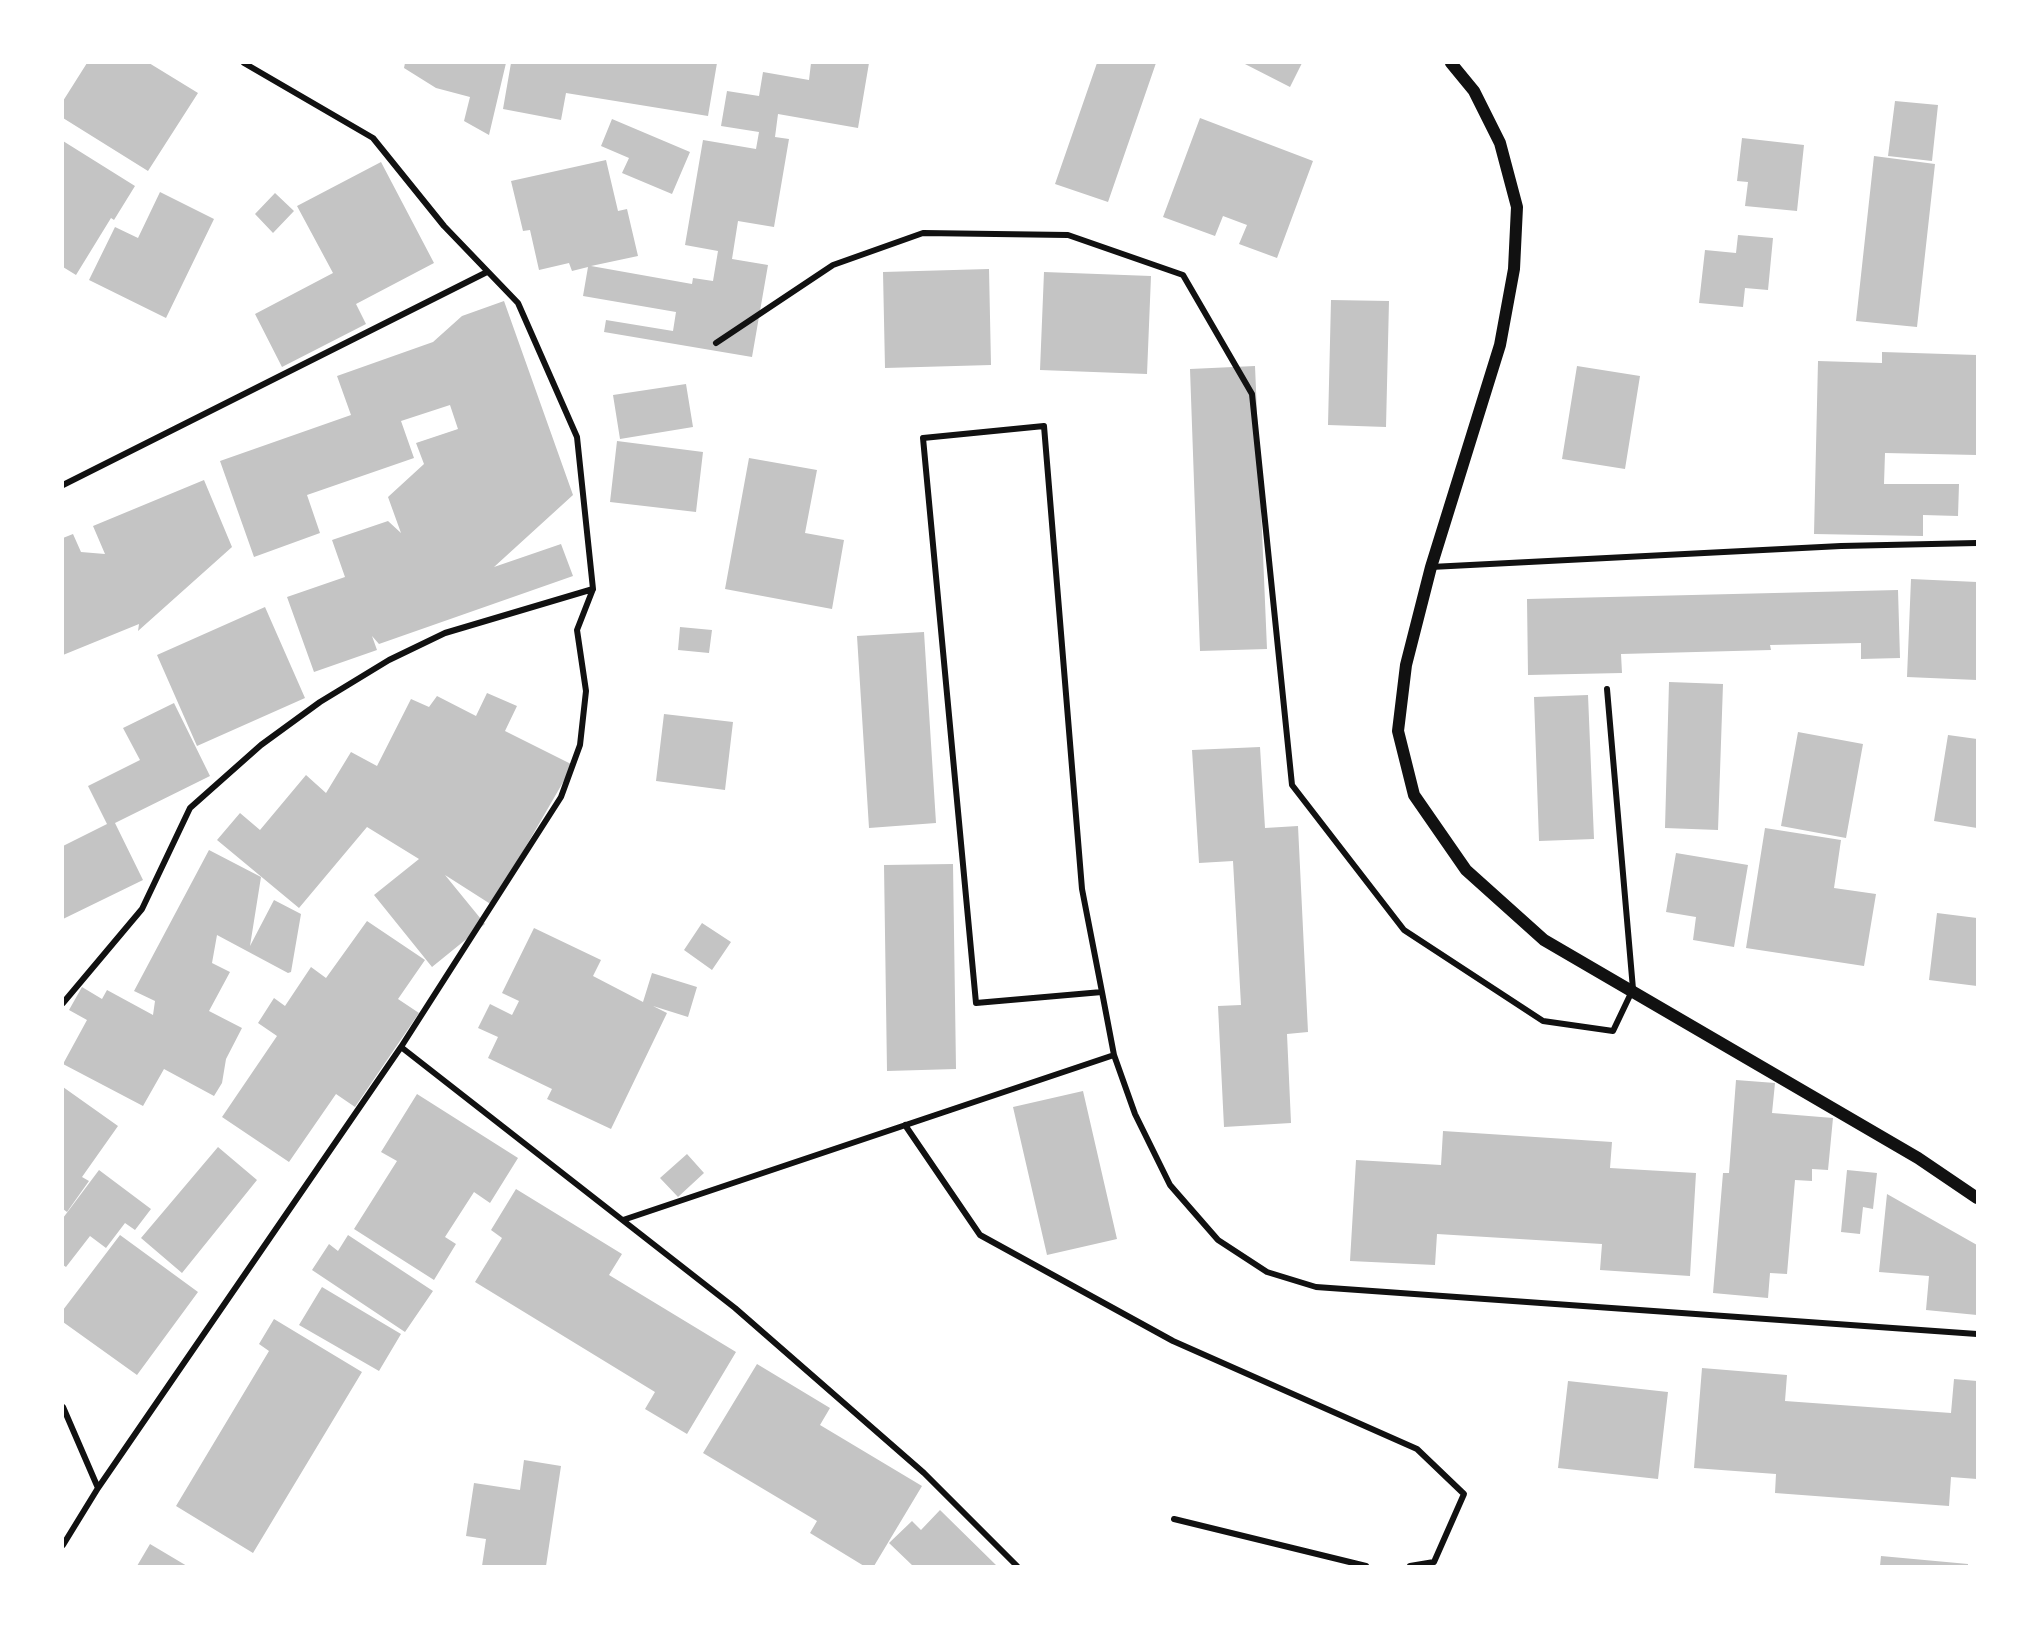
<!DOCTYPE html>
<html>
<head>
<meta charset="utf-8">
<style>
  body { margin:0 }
  #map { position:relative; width:2040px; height:1629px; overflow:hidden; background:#fff; font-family:"Source Serif 4",serif }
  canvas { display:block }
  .frame { position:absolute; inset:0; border:64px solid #fff; pointer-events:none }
</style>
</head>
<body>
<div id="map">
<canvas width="2040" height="1629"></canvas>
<div class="frame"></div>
</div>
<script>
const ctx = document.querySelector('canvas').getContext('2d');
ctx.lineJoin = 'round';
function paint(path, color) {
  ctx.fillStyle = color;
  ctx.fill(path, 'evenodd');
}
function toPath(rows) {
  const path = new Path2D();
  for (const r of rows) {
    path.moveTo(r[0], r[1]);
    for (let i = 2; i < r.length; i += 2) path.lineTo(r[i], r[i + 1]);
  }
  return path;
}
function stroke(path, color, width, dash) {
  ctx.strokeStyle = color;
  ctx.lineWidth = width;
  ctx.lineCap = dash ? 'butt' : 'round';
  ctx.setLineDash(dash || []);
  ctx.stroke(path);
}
paint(toPath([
  [87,63,149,63,198,93,148,171,63,118,63,101],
  [405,63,506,63,489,135,464,121,470,97,436,88,404,68],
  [511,63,717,63,708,116,566,93,561,120,503,109],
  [811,63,869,63,858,128,778,114,775,137,789,139,774,227,738,221,732,259,768,265,752,357,604,332,606,320,673,331,676,312,583,296,588,267,572,271,569,263,539,270,530,230,523,231,511,181,606,160,618,211,627,209,638,256,591,266,692,284,693,278,713,281,718,251,685,245,703,140,756,149,759,132,721,126,727,91,759,96,763,72,809,80],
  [1097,63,1156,63,1108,202,1055,184],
  [1243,63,1302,63,1290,87],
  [1895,101,1938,105,1932,161,1888,156],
  [1200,118,1313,161,1277,258,1239,244,1247,225,1223,216,1215,236,1163,217],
  [612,119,690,152,672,194,622,173,629,158,601,146],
  [1742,138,1804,145,1797,211,1745,206,1748,182,1737,181],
  [63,141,135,186,114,220,111,218,76,275,63,267],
  [1874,156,1935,164,1917,327,1856,321],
  [381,162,434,263,356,304,366,324,282,367,255,314,333,273,297,206],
  [160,192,214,219,166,318,89,280,115,227,138,238],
  [275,193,294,211,273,233,255,214],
  [1738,235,1773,238,1768,290,1745,288,1743,307,1699,303,1705,250,1736,253],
  [989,269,991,365,885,368,883,272],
  [1044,272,1151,276,1147,374,1040,370],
  [1331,300,1389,301,1386,427,1328,425],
  [504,301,573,495,494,567,561,544,573,576,379,644,372,636,377,650,314,672,287,597,345,577,332,540,388,521,401,533,388,497,424,464,416,443,458,429,450,405,401,421,414,458,307,495,320,533,254,557,220,461,351,415,337,376,433,342,462,316],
  [1882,352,1977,355,1977,455,1885,453,1884,484,1959,484,1958,516,1923,515,1923,536,1814,534,1818,361,1882,363],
  [1255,366,1267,649,1200,651,1190,369],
  [1577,366,1640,376,1625,469,1562,459],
  [686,384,693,427,620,439,613,395],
  [617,441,703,452,696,512,610,502],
  [749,458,817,470,805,533,844,540,832,609,725,589],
  [204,480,232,547,138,631,139,624,63,655,63,538,73,534,81,552,105,554,93,526],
  [1911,579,1977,582,1977,680,1907,677],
  [1898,590,1900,658,1861,659,1861,643,1770,645,1771,650,1621,654,1622,673,1528,675,1527,599],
  [265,607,305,698,197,746,157,655],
  [680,627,712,630,709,653,678,650],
  [924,632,936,823,869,828,857,636],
  [1669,682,1723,684,1718,830,1665,828],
  [487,693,517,706,505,731,573,765,492,905,445,875,485,924,432,967,374,895,419,859,367,827,299,908,217,840,240,813,260,830,306,775,326,793,351,752,377,766,411,699,429,707,437,696,476,716],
  [1588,695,1594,839,1539,841,1534,697],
  [174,703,210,776,115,823,143,880,63,919,63,846,107,824,88,786,140,760,123,728],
  [664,714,733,722,725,790,656,781],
  [1798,732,1863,744,1846,838,1781,826],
  [1948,735,1977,739,1977,828,1934,821],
  [1260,747,1265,828,1298,826,1308,1032,1287,1034,1291,1123,1224,1127,1218,1006,1241,1005,1233,861,1199,863,1192,750],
  [1765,828,1841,840,1834,888,1876,894,1864,966,1746,948],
  [209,850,261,877,250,946,274,900,301,914,291,972,288,973,217,935,212,963,230,972,209,1011,242,1028,226,1059,222,1083,214,1096,164,1069,143,1106,63,1064,87,1020,69,1010,82,987,102,999,107,990,153,1015,155,1001,134,991],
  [1676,853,1748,865,1734,947,1693,940,1696,917,1666,912],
  [953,864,956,1069,887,1071,884,865],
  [1937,913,1977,918,1977,986,1929,980],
  [367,921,425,960,398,999,419,1013,355,1107,336,1094,289,1162,222,1117,277,1036,258,1023,274,998,285,1006,311,967,326,978],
  [702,923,731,942,712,970,684,950],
  [534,928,601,960,593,976,643,1002,652,973,697,987,688,1017,653,1006,667,1013,611,1129,547,1099,552,1089,488,1058,498,1037,478,1028,490,1004,512,1015,519,1001,502,993],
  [1736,1080,1775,1083,1772,1113,1833,1118,1828,1170,1812,1169,1812,1181,1795,1180,1787,1274,1770,1273,1768,1298,1713,1293,1723,1173,1729,1173],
  [63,1087,118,1126,82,1177,89,1181,67,1212,63,1209],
  [1083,1091,1117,1239,1047,1255,1013,1107],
  [417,1094,518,1158,490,1203,474,1192,445,1237,456,1244,434,1280,354,1229,397,1161,381,1152],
  [1443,1131,1612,1142,1610,1168,1696,1173,1690,1276,1600,1270,1602,1244,1437,1234,1435,1265,1350,1261,1356,1160,1441,1165],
  [218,1147,257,1180,182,1273,141,1238],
  [687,1154,704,1173,678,1197,660,1178],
  [99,1170,151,1209,135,1230,125,1223,106,1248,90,1236,66,1267,63,1265,63,1218],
  [1847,1170,1877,1173,1873,1209,1863,1207,1860,1234,1841,1232],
  [516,1189,622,1254,609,1275,736,1352,687,1434,645,1409,655,1392,475,1282,502,1238,491,1230],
  [1887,1194,1977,1245,1977,1315,1926,1310,1929,1276,1879,1272],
  [120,1235,198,1292,137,1375,63,1322,63,1310],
  [348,1235,433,1291,405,1332,312,1270,329,1244,338,1251],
  [322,1287,401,1334,379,1371,299,1325],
  [274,1319,362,1372,253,1553,176,1506,269,1351,259,1344],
  [757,1364,830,1408,820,1425,922,1486,874,1566,864,1566,810,1533,817,1521,703,1453],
  [1702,1368,1787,1375,1785,1401,1951,1413,1954,1379,1977,1381,1977,1479,1951,1477,1949,1506,1775,1493,1776,1474,1694,1468],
  [1568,1381,1668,1392,1658,1479,1558,1468],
  [524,1460,561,1466,546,1566,482,1566,486,1539,466,1536,474,1483,520,1490],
  [940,1510,997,1566,913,1566,889,1543,912,1521,921,1530],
  [150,1544,187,1566,137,1566],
  [1881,1556,1968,1564,1968,1566,1880,1566]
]), '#c4c4c4');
stroke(toPath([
  [716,343,833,265,923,233,1068,235,1183,275,1252,394,1292,785,1404,930,1543,1021,1613,1031,1633,989,1607,689],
  [63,485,487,272],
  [1431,567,1841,546,1977,543],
  [1102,992,976,1003,923,438,1044,426,1082,889,1102,992,1114,1055,1135,1114,1170,1185,1218,1240,1267,1272,1316,1287,1977,1334],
  [63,1003,142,909,190,808,261,745,320,702,389,660,445,633,593,589],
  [401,1047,735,1308,924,1473,1017,1566],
  [905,1125,980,1235,1173,1341,1417,1449,1464,1494,1434,1562,1410,1566],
  [623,1220,1114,1055],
  [63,1407,98,1488],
  [1174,1519,1366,1566],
  [63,1545,98,1488,401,1047,561,797,580,745,586,691,577,630,593,589,577,437,518,303,444,226,373,138,244,63]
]), '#111', 6);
stroke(toPath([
  [1451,63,1474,91,1500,143,1517,207,1514,269,1500,345,1431,567,1406,665,1398,731,1414,795,1466,870,1544,940,1918,1158,1977,1198]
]), '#111', 12);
</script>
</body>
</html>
